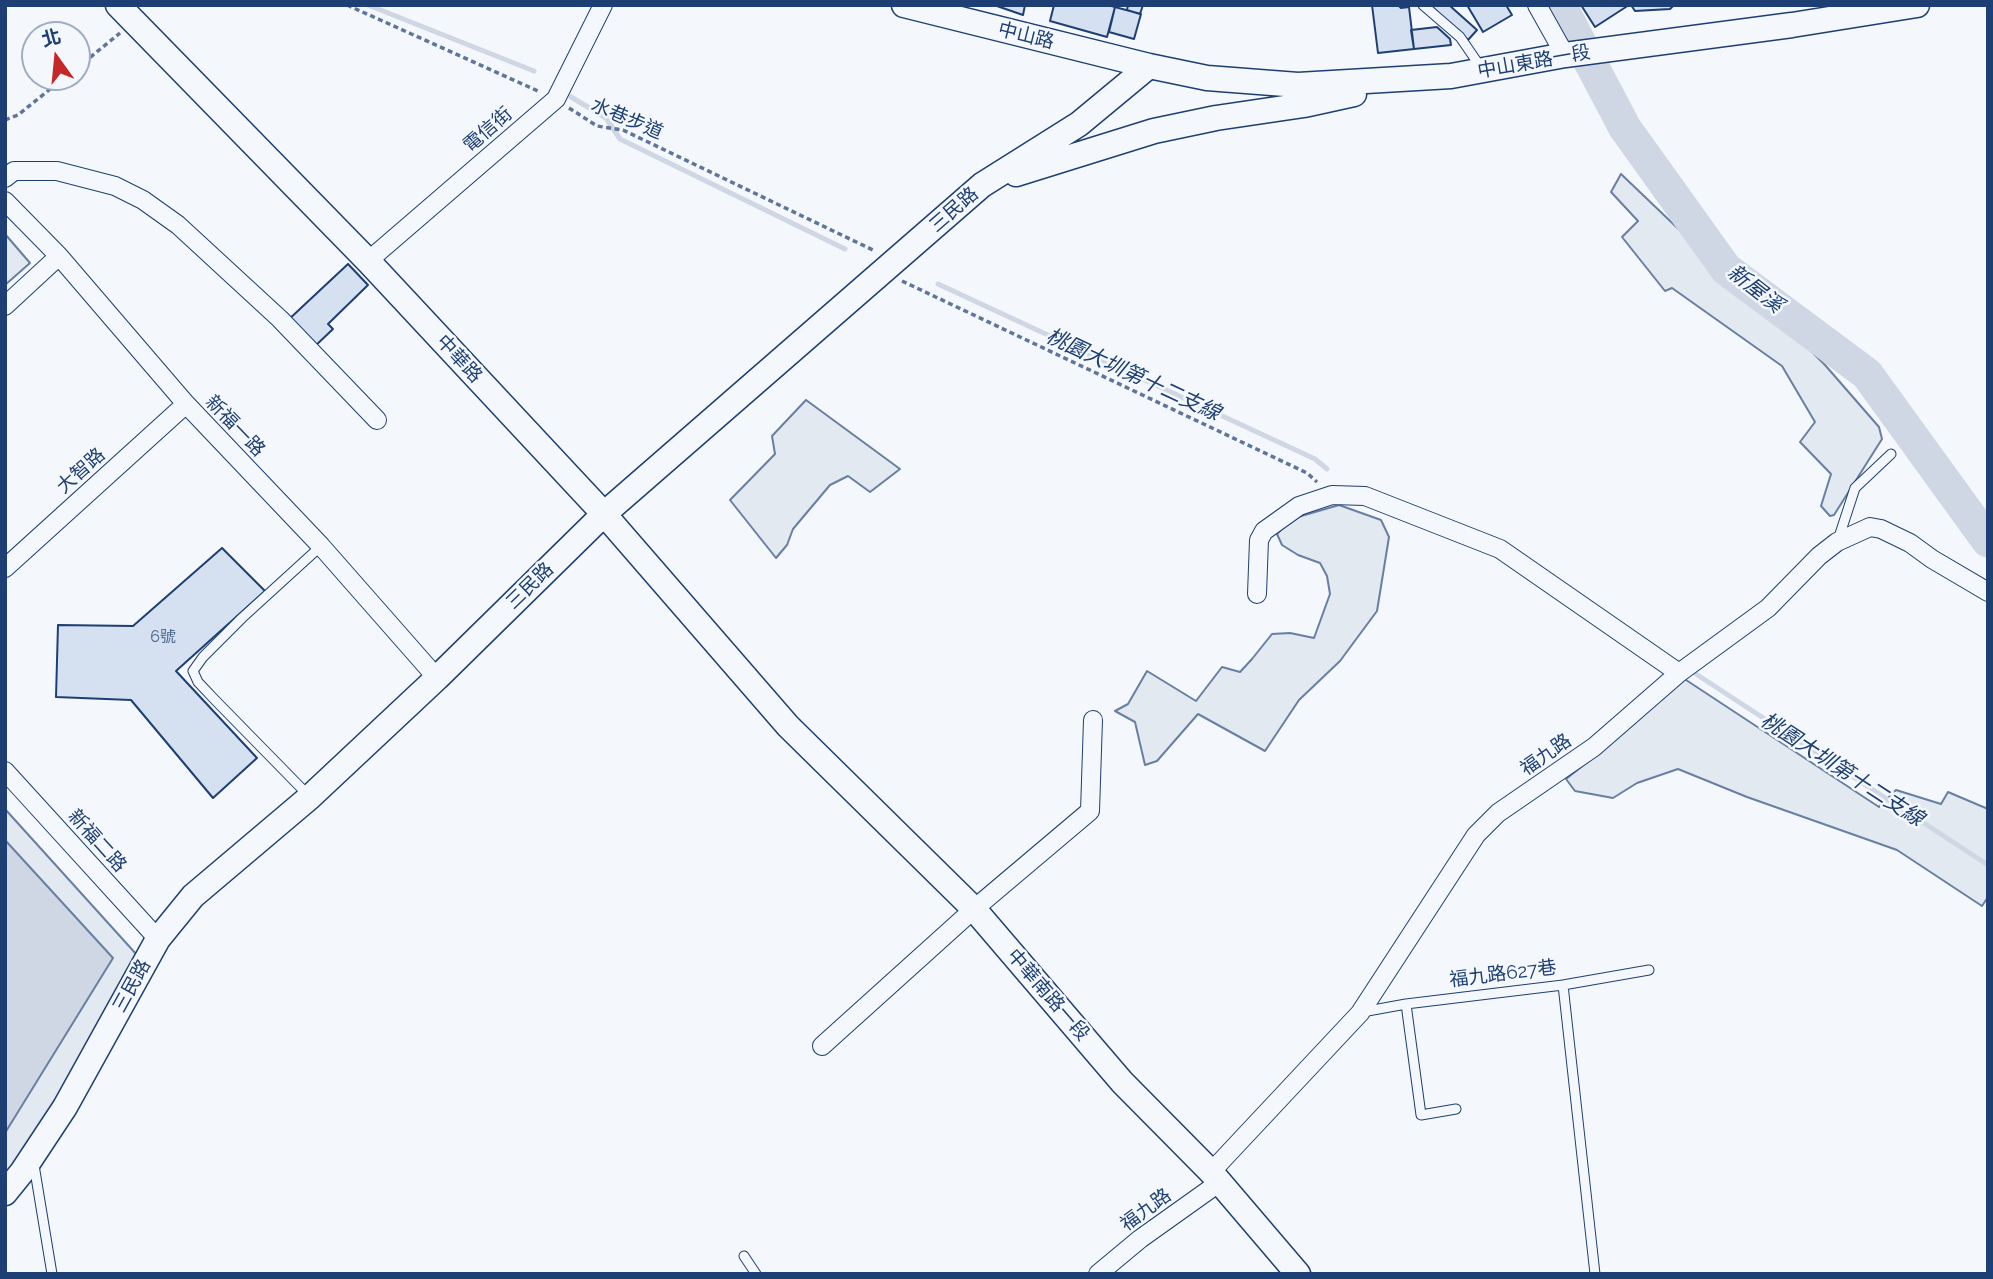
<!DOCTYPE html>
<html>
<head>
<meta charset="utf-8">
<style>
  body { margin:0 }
  #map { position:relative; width:1993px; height:1279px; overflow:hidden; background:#f4f7fb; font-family:Raleway,"Noto Sans TC",sans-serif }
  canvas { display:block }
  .frame { position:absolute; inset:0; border:7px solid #1d3f73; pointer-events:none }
  .north { position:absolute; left:21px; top:21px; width:70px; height:70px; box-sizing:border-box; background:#f4f7fb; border:2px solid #9eadc5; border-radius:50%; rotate:345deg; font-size:19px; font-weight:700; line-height:28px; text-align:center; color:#1d3f73 }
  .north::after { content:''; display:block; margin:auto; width:24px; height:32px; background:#c62828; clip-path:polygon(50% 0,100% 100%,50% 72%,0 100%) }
</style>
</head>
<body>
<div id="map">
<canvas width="1993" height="1279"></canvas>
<div class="frame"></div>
<div class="north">北</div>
</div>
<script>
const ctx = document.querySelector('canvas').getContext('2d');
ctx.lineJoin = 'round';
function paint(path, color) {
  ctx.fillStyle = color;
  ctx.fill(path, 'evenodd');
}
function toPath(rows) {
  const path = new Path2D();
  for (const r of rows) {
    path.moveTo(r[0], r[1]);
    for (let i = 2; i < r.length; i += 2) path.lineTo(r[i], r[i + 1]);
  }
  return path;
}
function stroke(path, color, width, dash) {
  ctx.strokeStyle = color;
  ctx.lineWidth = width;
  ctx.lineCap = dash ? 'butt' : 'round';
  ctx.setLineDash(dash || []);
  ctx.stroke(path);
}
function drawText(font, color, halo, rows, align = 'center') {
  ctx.font = font + ' Raleway,"Noto Sans TC",sans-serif';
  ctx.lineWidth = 5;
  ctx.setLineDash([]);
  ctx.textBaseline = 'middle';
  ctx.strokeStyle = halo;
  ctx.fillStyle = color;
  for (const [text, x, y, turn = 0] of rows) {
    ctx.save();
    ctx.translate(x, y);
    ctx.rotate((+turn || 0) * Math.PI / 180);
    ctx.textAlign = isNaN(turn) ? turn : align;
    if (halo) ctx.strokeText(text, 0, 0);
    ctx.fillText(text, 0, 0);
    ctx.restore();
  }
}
const green = toPath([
  [1621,174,1690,240,1770,310,1825,365,1879,427,1882,439,1834,515,1830,516,1821,506,1831,474,1800,442,1815,422,1782,366,1672,288,1665,291,1622,237,1638,221,1611,192,1621,174],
  [5,234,30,263,5,285,5,234],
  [806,400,900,469,870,492,848,476,830,485,793,529,787,545,776,558,730,500,775,454,772,436,806,400],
  [1339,505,1381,520,1389,537,1377,611,1340,661,1299,700,1265,751,1198,714,1157,761,1145,765,1135,722,1115,711,1128,704,1147,671,1196,701,1222,667,1240,672,1252,659,1272,634,1290,633,1314,638,1330,594,1327,576,1320,563,1298,555,1282,545,1277,534,1291,519,1339,505],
  [1680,676,1879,807,1896,790,1941,804,1948,792,1988,809,1988,897,1982,906,1897,850,1747,797,1678,769,1637,783,1613,798,1575,791,1566,779,1590,760,1680,676],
  [5,809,137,955,41,1133,5,1177,5,809]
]);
paint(green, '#e3e9f0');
stroke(green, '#687fa3', 2);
const water = toPath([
  [5,840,113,958,5,1133,5,840]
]);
paint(water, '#cfd7e4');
stroke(water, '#687fa3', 2);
stroke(toPath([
  [368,5,534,71],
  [571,97,606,118,620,139,845,249],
  [938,284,1315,459,1327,469],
  [1696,674,1988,865]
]), '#cfd7e4', 5);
stroke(toPath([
  [1560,5,1625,128,1726,269,1867,374,1988,541]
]), '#cfd7e4', 33);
const building = toPath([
  [994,5,1025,5,1023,15,994,5],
  [1054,5,1108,5,1115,7,1107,37,1050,21,1054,5],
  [1128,5,1143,5,1140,14,1127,10,1128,5],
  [1372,5,1398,5,1401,8,1409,7,1414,49,1378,53,1372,5],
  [1430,5,1449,5,1477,30,1468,40,1430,5],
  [1467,5,1506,5,1512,15,1483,32,1467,5],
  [1581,5,1629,5,1595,27,1581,5],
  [1631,5,1674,5,1670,9,1635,11,1631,5],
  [1115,7,1141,14,1134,39,1109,32,1115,7],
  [1437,27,1450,39,1451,45,1414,49,1411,30,1437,27],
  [348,264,368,285,328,324,333,329,312,349,286,322,348,264],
  [222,548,265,591,176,671,257,758,213,798,131,700,56,697,58,625,133,626,222,548]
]);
paint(building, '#d5e0f0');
stroke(building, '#1d3f73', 2);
const lane = toPath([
  [1423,5,1460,37,1482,69],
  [1838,540,1855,488,1891,454],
  [309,796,215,700,198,682,193,671,203,657,242,618,321,546],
  [1563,985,1595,1274],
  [1406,1004,1421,1115,1456,1109],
  [1362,1012,1406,1004,1563,985,1649,970],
  [34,1165,52,1274],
  [744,1256,756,1274]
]);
const street = toPath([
  [1537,5,1565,55],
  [5,178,14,171,57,171,115,186,143,200,178,225,280,319,377,420],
  [5,201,59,256,186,404,321,546,437,678],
  [368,261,556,99,603,5],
  [5,306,59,256],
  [5,568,186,404],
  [1257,594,1259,540,1264,531,1299,506,1332,495,1365,496,1500,549,1679,673],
  [5,771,158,939],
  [822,1046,974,909,1090,811,1093,720],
  [1211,1172,1360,1013,1476,835,1498,813,1594,747,1679,673,1768,608,1819,556,1837,542,1870,527,1881,529,1910,543,1932,559,1988,592],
  [1098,1274,1140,1239,1220,1182]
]);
const secondary = toPath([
  [118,5,368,261,604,514,788,726,974,909,1122,1082,1211,1172,1298,1274],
  [904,5,1149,66,1207,78,1298,85,1451,76,1565,55,1792,25,1917,5],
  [1016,174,1154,131,1216,118,1304,105,1354,94],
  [5,1193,22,1172,65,1107,158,939,193,896,310,797,437,678,604,514,982,185,1079,124,1149,66]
]);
stroke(lane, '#1d3f73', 11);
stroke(street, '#1d3f73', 20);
stroke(secondary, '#1d3f73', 27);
stroke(toPath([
  [347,5,538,91],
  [77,68,120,33],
  [569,108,597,126,623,130,875,251],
  [5,120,18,115,65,77],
  [902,281,1307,473,1317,482]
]), '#5e769c', 3.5, [5, 3.5]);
stroke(lane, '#f4f7fb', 9);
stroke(street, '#f4f7fb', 18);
stroke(secondary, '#f4f7fb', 24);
drawText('16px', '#4b6792', null, [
  ["6號",163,637]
]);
drawText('19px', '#1d3f73', '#f4f7fb', [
  ["中山路",1026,36,14],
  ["中山東路一段",1534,62,-10],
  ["水巷步道",627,119,23],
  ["電信街",488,130,-41],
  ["三民路",954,210,-41],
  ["中華路",459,359,47],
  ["新福一路",235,426,46],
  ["大智路",81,471,-42],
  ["三民路",530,586,-44],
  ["福九路",1546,755,-35],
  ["新福二路",97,841,48],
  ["福九路627巷",1503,974,-7],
  ["三民路",132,986,-61],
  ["中華南路一段",1048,995,49],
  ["福九路",1146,1210,-36]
]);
drawText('italic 21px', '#1d3f73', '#f4f7fb', [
  ["新屋溪",1755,289,38],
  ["桃園大圳第十二支線",1133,375,25],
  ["桃園大圳第十二支線",1842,770,33]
]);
</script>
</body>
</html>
